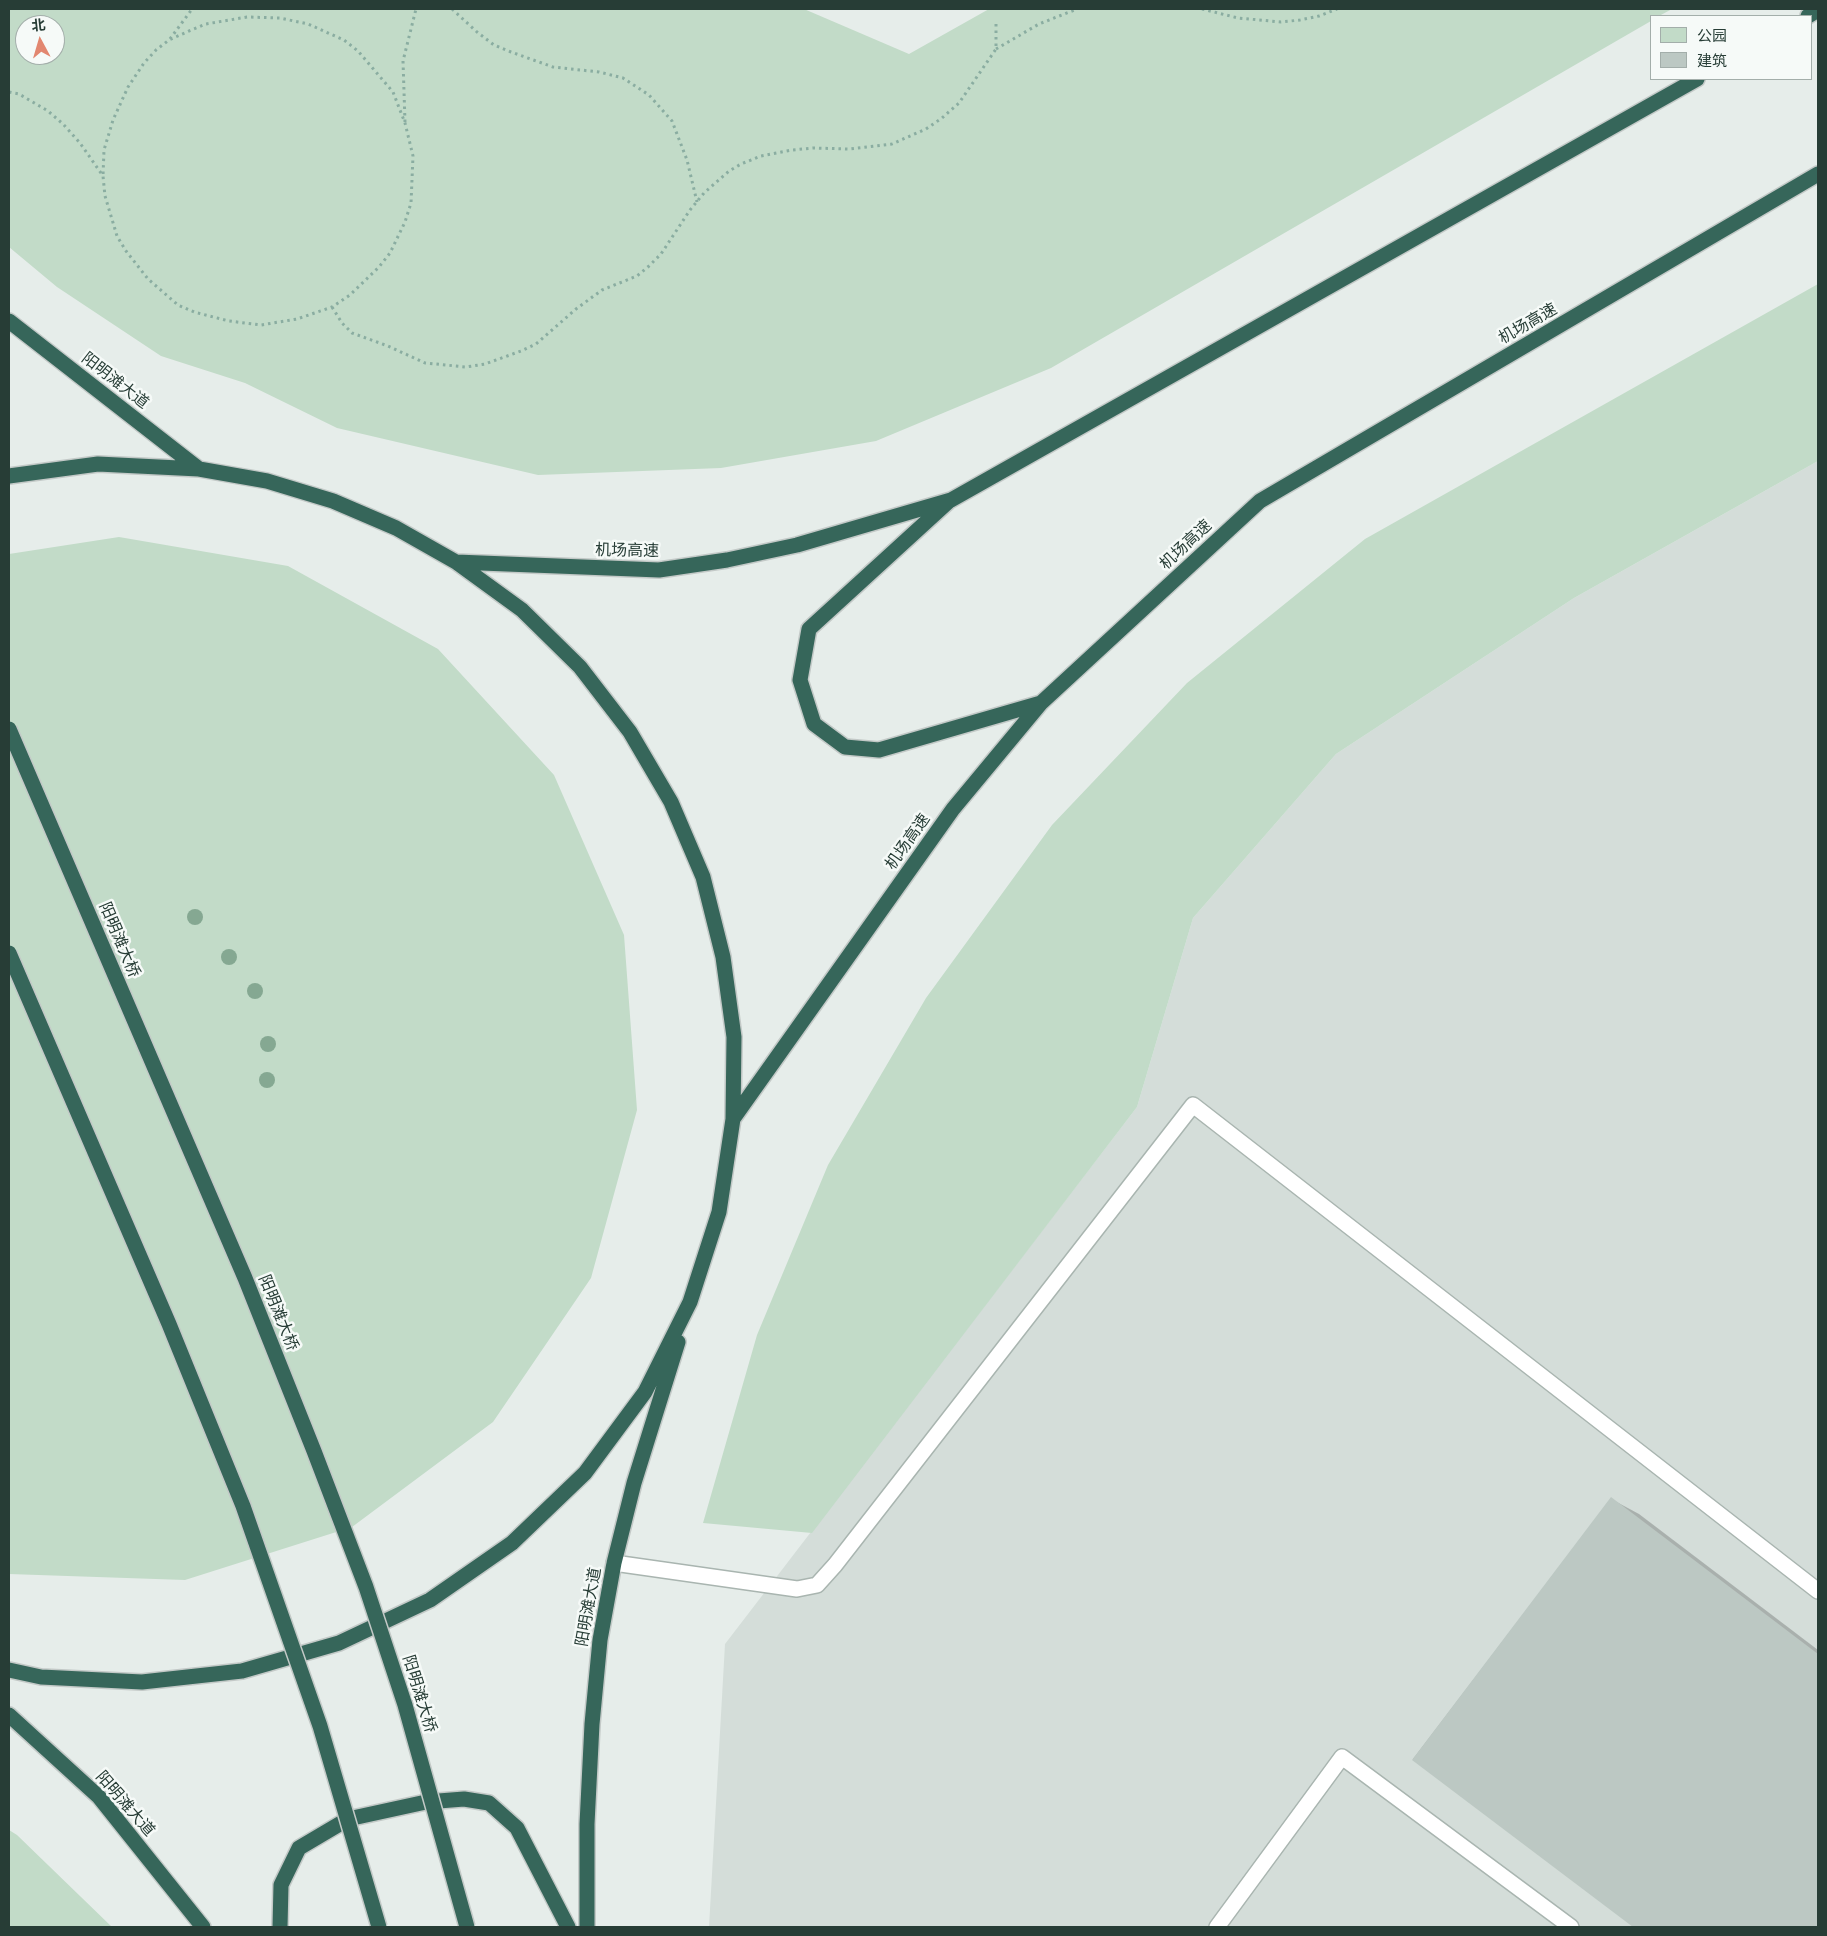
<!DOCTYPE html>
<html>
<head>
<meta charset="utf-8">
<style>
  body { margin:0 }
  #map { position:relative; width:1827px; height:1936px; overflow:hidden; background:#e6edea; font-family:Karla,"Noto Sans SC",sans-serif }
  canvas { display:block }
  .frame { position:absolute; inset:0; border:10px solid #273d36; pointer-events:none }
  .legend { position:absolute; left:1650px; top:15px; width:162px; height:65px; box-sizing:border-box; background:#f6faf8; border:1px solid #a3aeaa; margin:0; padding:6px 9px; list-style:none; font-size:15px; color:#273d36 }
  .legend li { display:flex; align-items:center; gap:10px; height:25px }
  .legend b { width:25px; border:1px solid #a3aeaa }
  .north { position:absolute; left:15px; top:15px; width:50px; height:50px; box-sizing:border-box; background:#f6faf8; border:1px solid #a3aeaa; border-radius:50%; rotate:354deg; font-size:14px; font-weight:700; line-height:20px; text-align:center; color:#273d36 }
  .north::after { content:''; display:block; margin:auto; width:18px; height:22px; background:#e28770; clip-path:polygon(50% 0,100% 100%,50% 72%,0 100%) }
</style>
</head>
<body>
<div id="map">
<canvas width="1827" height="1936"></canvas>
<div class="frame"></div>
<ul class="legend">
<li><b style="height:14px;background:#c2dbc8"></b>公园</li>
<li><b style="height:14px;background:#bcc8c3"></b>建筑</li>
</ul>
<div class="north">北</div>
</div>
<script>
const ctx = document.querySelector('canvas').getContext('2d');
ctx.lineJoin = 'round';
function paint(path, color) {
  ctx.fillStyle = color;
  ctx.fill(path, 'evenodd');
}
function toPath(rows) {
  const path = new Path2D();
  for (const r of rows) {
    path.moveTo(r[0], r[1]);
    for (let i = 2; i < r.length; i += 2) path.lineTo(r[i], r[i + 1]);
  }
  return path;
}
function stroke(path, color, width, dash) {
  ctx.strokeStyle = color;
  ctx.lineWidth = width;
  ctx.lineCap = dash ? 'butt' : 'round';
  ctx.setLineDash(dash || []);
  ctx.stroke(path);
}
function drawText(font, color, halo, rows, align = 'center') {
  ctx.font = font + ' Karla,"Noto Sans SC",sans-serif';
  ctx.lineWidth = 5;
  ctx.setLineDash([]);
  ctx.textBaseline = 'middle';
  ctx.strokeStyle = halo;
  ctx.fillStyle = color;
  for (const [text, x, y, turn = 0] of rows) {
    ctx.save();
    ctx.translate(x, y);
    ctx.rotate((+turn || 0) * Math.PI / 180);
    ctx.textAlign = isNaN(turn) ? turn : align;
    if (halo) ctx.strokeText(text, 0, 0);
    ctx.fillText(text, 0, 0);
    ctx.restore();
  }
}
paint(toPath([
  [1818,461,1818,1927,709,1927,725,1644,1137,1107,1193,918,1336,754,1574,598]
]), '#d4ddd9');
paint(toPath([
  [9,9,804,9,909,54,989,9,1672,9,1659,16,1651,16,1651,21,1051,368,876,441,721,468,538,475,337,428,245,383,161,356,57,287,9,247],
  [25,25,55,25,55,55,25,55],
  [1818,284,1818,461,1574,598,1336,754,1193,918,1137,1107,812,1533,703,1523,757,1335,828,1165,926,998,1052,825,1187,683,1365,539],
  [119,537,288,566,438,649,554,775,624,935,637,1110,591,1278,493,1422,352,1527,185,1580,9,1574,9,554],
  [9,1830,17,1835,112,1927,9,1927]
]), '#c2dbc8');
paint(toPath([
  [1611,1499,1639,1514,1818,1650,1818,1927,1635,1927,1413,1759]
]), '#0003');
paint(toPath([
  [1611,1497,1818,1654,1818,1927,1633,1927,1412,1760]
]), '#bcc8c3');
const lane = toPath([
  [614,1563,797,1589,817,1585,835,1565,1193,1105,1818,1591],
  [1217,1927,1342,1757,1571,1927]
]);
const highway = toPath([
  [1808,16,1818,10],
  [9,321,199,469],
  [9,476,98,464,199,469,267,481,333,501,396,528,456,562,522,610,580,667,630,732,671,802,703,877,723,957,734,1037,733,1119,719,1212,690,1302,645,1392,585,1473,512,1543,430,1600,339,1643,242,1671,142,1682,41,1677,9,1670],
  [948,502,809,629,800,680,814,724,845,747,879,750,1041,703],
  [456,562,659,570,727,560,797,545,951,500,1697,79],
  [733,1119,953,809,1041,703,1260,501,1818,174],
  [9,1715,99,1797,203,1927],
  [280,1927,281,1885,299,1848,348,1819,426,1802,464,1799,489,1803,517,1828,568,1927],
  [587,1927,587,1824,592,1724,600,1640,614,1563,634,1483,678,1342]
]);
stroke(lane, '#a9b5b0', 18);
stroke(highway, '#c3c9c7', 18);
stroke(toPath([
  [452,9,477,32,494,45,511,52,553,67,599,72,623,78,649,95,672,121,687,160,697,202],
  [1202,9,1238,18,1281,22,1300,20,1319,16,1337,9],
  [170,39,192,9],
  [996,49,1039,24,1077,9],
  [9,92,19,94,48,111,63,124,80,143,103,176,105,196,117,236,126,251,148,279,178,305,194,312,229,321,261,325,297,319,332,307,350,295,379,267,390,253,405,222,411,203,413,156,405,123,393,92,358,51,344,40,308,24,280,18,247,17,206,24,189,31,169,40,156,50,144,63,128,87,113,120,104,150,103,176],
  [405,122,403,61,416,9],
  [332,307,342,323,352,333,388,346,425,363,466,367,485,364,521,351,536,344,576,309,602,290,637,276,649,266,661,254,690,210,704,193,729,171,741,164,761,156,792,150,813,148,849,149,892,144,926,129,942,118,959,103,996,49,996,20]
]), '#8aada1', 3, [2.5, 4]);
stroke(lane, '#fff', 15);
stroke(highway, '#36665a', 15);
const highwayBridge = toPath([
  [9,729,245,1278,314,1451,366,1587,405,1705,467,1927],
  [9,953,169,1324,243,1506,320,1726,379,1927]
]);
stroke(highwayBridge, '#c3c9c7', 18, []);
stroke(highwayBridge, '#36665a', 15);
ctx.fillStyle = '#85a892';
for (const [x, y] of [
  [195,917],
  [229,957],
  [255,991],
  [268,1044],
  [267,1080]
]) {
  ctx.beginPath();
  ctx.arc(x, y, 8, 0, 2 * Math.PI);
  ctx.fill();
}
drawText('16px', '#273d36', '#f6faf8', [
  ["机场高速",1528,324,-30],
  ["阳明滩大道",115,381,38],
  ["机场高速",1186,545,-43],
  ["机场高速",627,551,1],
  ["机场高速",908,842,-55],
  ["阳明滩大桥",119,940,67],
  ["阳明滩大桥",278,1313,68],
  ["阳明滩大道",589,1607,-80],
  ["阳明滩大桥",419,1694,73],
  ["阳明滩大道",125,1804,49]
]);
</script>
</body>
</html>
